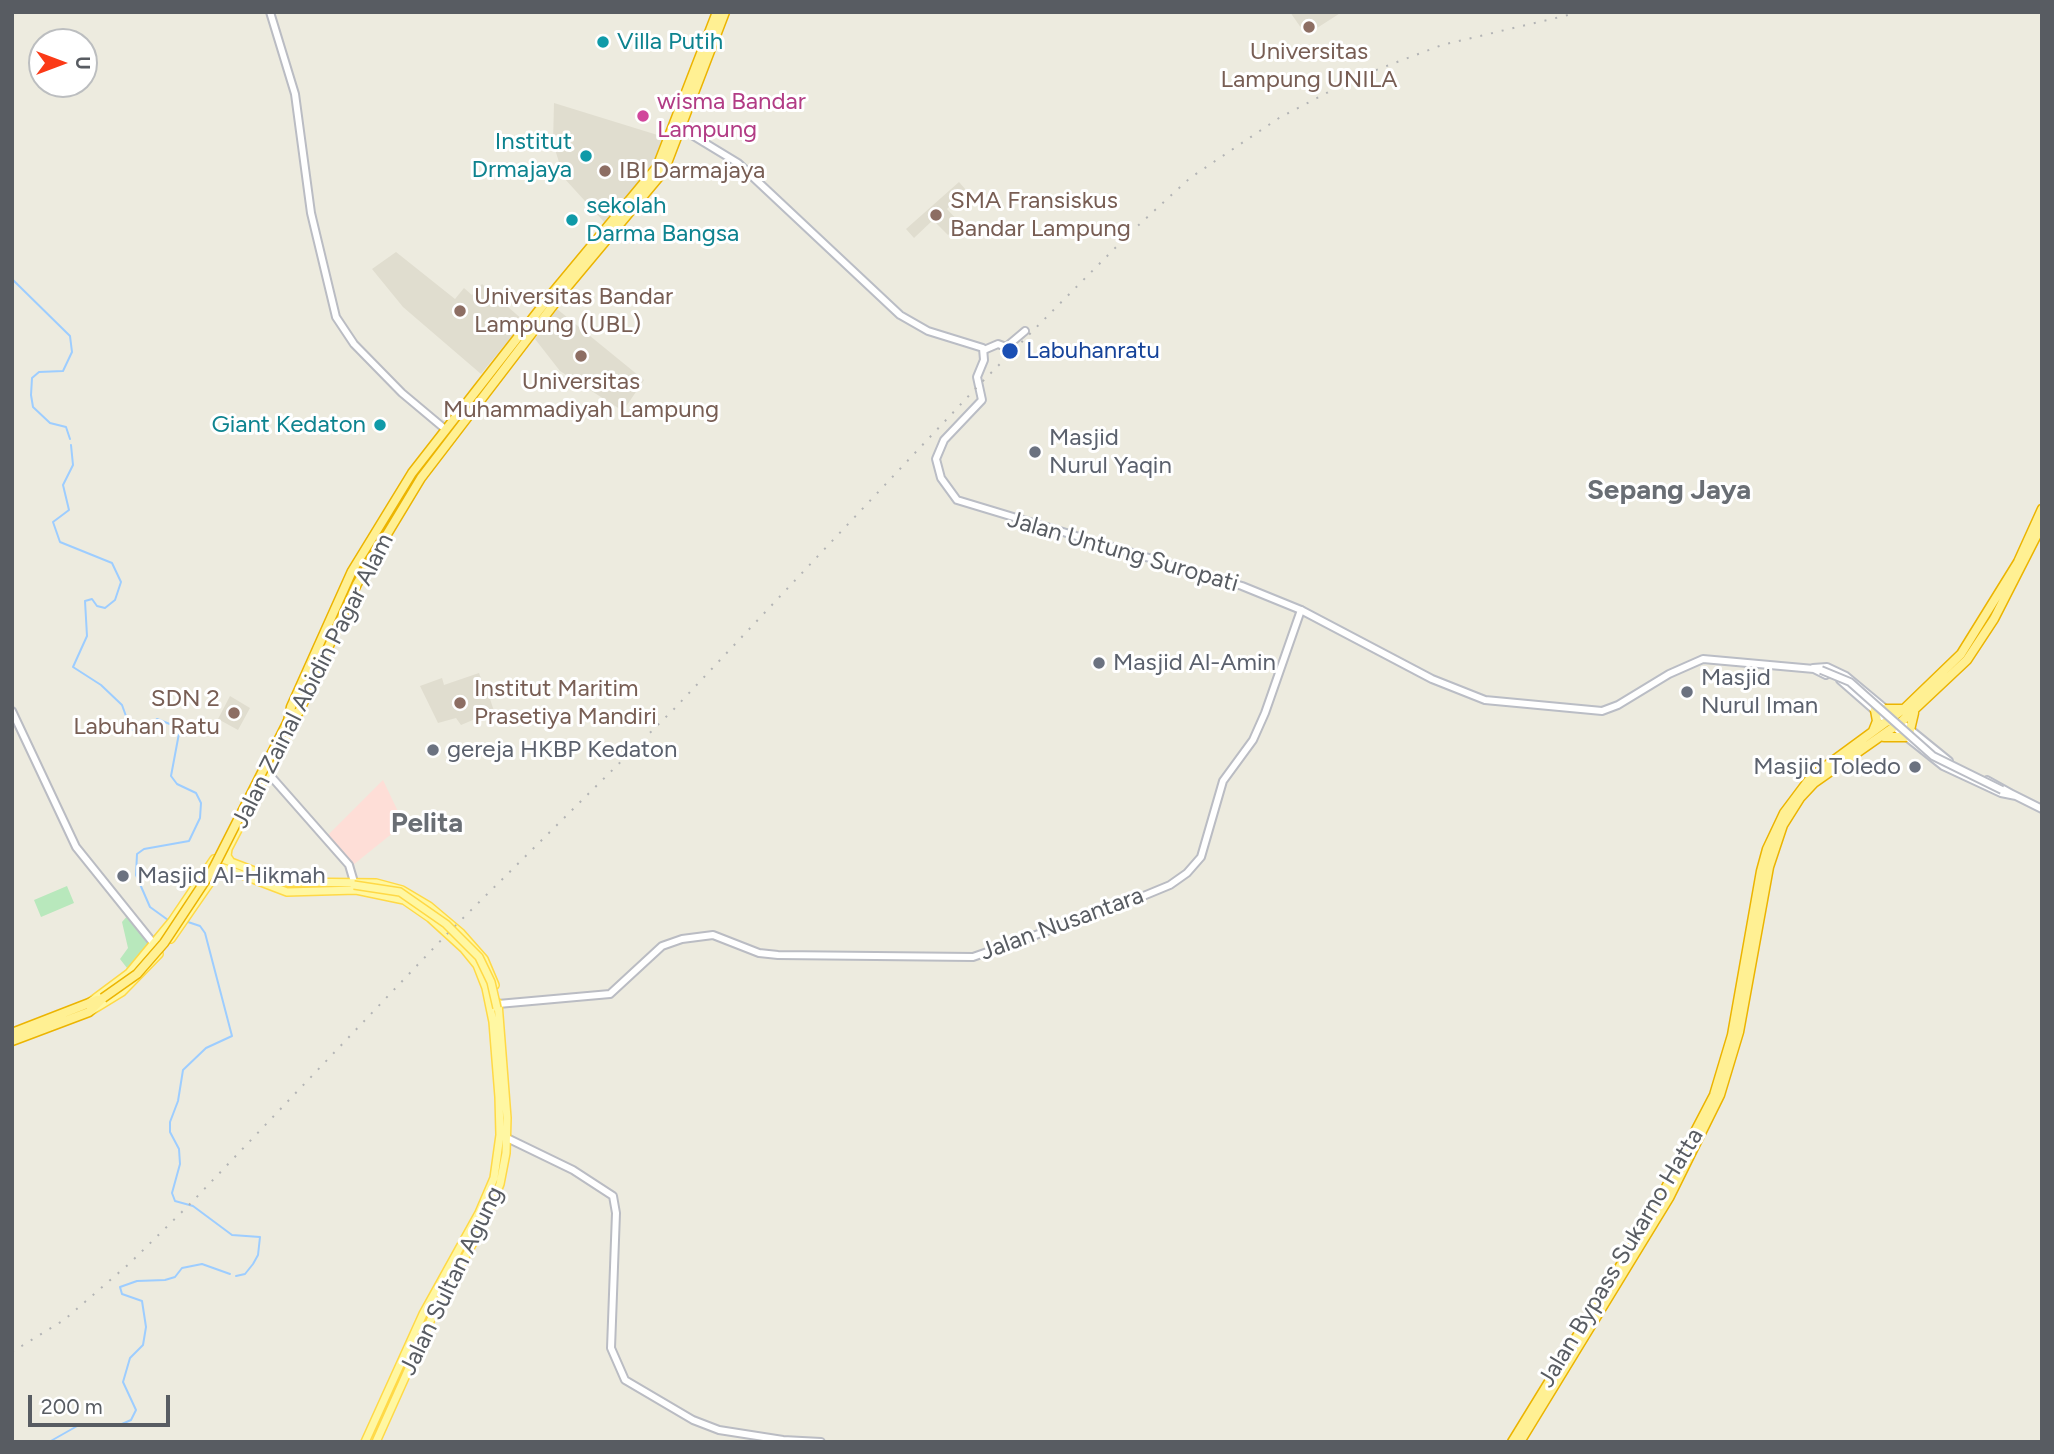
<!DOCTYPE html>
<html>
<head>
<meta charset="utf-8">
<style>
  body { margin:0 }
  #map { position:relative; width:2054px; height:1454px; overflow:hidden; background:#edebdf; font-family:Figtree,sans-serif }
  canvas { display:block }
  .frame { position:absolute; inset:0; border:14px solid #585c62; pointer-events:none }
  .north { position:absolute; left:28px; top:28px; width:70px; height:70px; box-sizing:border-box; background:#fff; border:2px solid #bcbec0; border-radius:50%; rotate:90deg; font-size:19px; font-weight:700; line-height:28px; text-align:center; color:#585c62 }
  .north::after { content:''; display:block; margin:auto; width:24px; height:32px; background:#fb3a17; clip-path:polygon(50% 0,100% 100%,50% 72%,0 100%) }
  .scale { position:absolute; left:28px; top:1395px; width:142px; height:32px; box-sizing:border-box; border:4px solid #585c62; border-top:0; padding-left:9px; font-size:21px; line-height:24px; white-space:nowrap; color:#585c62; -webkit-text-stroke:5px #fff; paint-order:stroke }
</style>
</head>
<body>
<div id="map">
<canvas width="2054" height="1454"></canvas>
<div class="frame"></div>
<div class="north">U</div>
<div class="scale">200 m</div>
</div>
<script>
const ctx = document.querySelector('canvas').getContext('2d');
ctx.lineJoin = 'round';
function paint(path, color) {
  ctx.fillStyle = color;
  ctx.fill(path, 'evenodd');
}
function toPath(rows) {
  const path = new Path2D();
  for (const r of rows) {
    path.moveTo(r[0], r[1]);
    for (let i = 2; i < r.length; i += 2) path.lineTo(r[i], r[i + 1]);
  }
  return path;
}
function stroke(path, color, width, dash) {
  ctx.strokeStyle = color;
  ctx.lineWidth = width;
  ctx.lineCap = dash ? 'butt' : 'round';
  ctx.setLineDash(dash || []);
  ctx.stroke(path);
}
function drawText(font, color, halo, rows, align = 'center') {
  ctx.font = font + ' Figtree,sans-serif';
  ctx.lineWidth = 6;
  ctx.setLineDash([]);
  ctx.textBaseline = 'middle';
  ctx.strokeStyle = halo;
  ctx.fillStyle = color;
  for (const [text, x, y, turn = 0] of rows) {
    ctx.save();
    ctx.translate(x, y);
    ctx.rotate((+turn || 0) * Math.PI / 180);
    ctx.textAlign = isNaN(turn) ? turn : align;
    if (halo) ctx.strokeText(text, 0, 0);
    ctx.fillText(text, 0, 0);
    ctx.restore();
  }
}
paint(toPath([
  [1290,12,1342,12,1306,35],
  [554,103,664,137,654,163,605,223,564,178,553,143],
  [959,182,966,190,947,209,960,223,948,235,933,220,914,238,906,229],
  [396,252,455,299,464,288,472,295,482,284,524,321,481,374,403,307,372,269],
  [557,309,644,380,623,411,560,371,535,339],
  [479,673,485,689,500,683,503,689,489,696,494,711,461,725,456,718,438,723,420,686,442,678,444,685],
  [230,696,250,708,238,730,218,719]
]), '#e0ddcf');
paint(toPath([
  [383,780,404,824,353,865,327,836]
]), '#feded7');
paint(toPath([
  [67,886,74,903,41,917,34,900],
  [129,914,151,942,127,968,120,959,128,948,122,922]
]), '#b8e8bc');
stroke(toPath([
  [12,279,70,336,72,352,63,371,39,372,32,378,31,395,33,407,50,423,66,427,70,439],
  [71,445,73,465,63,485,69,510,53,522,60,542,112,563,121,582,115,600,105,608,97,606,92,599,85,601,87,636,73,667,101,685,122,705,131,730,148,730,157,719,180,728,171,776,177,784,196,793,201,803,200,818,189,841,144,849,137,854,136,875,150,907,168,920],
  [188,922,200,926,205,933,232,1036,206,1048,183,1070,178,1101,170,1122,170,1132,179,1149,180,1164,172,1193,175,1201,193,1206,232,1235,260,1237,258,1255,253,1264,245,1274,236,1276],
  [49,1442,79,1425,122,1424,131,1420,136,1410,123,1382,130,1358,143,1345,146,1327,142,1301,122,1294,120,1287,137,1281,165,1280,175,1277,182,1268,202,1264,230,1274]
]), '#9dcdff', 2);
const tertiary = toPath([
  [270,12,295,94,311,213,336,317,354,344,402,393,445,429],
  [984,350,998,344,1006,347,1025,331],
  [12,711,76,847,154,944],
  [268,773,349,865,354,882],
  [498,1004,610,994,662,946,682,939,713,935,759,953,778,955,973,957,1124,904,1170,885,1187,873,1201,857,1223,781,1253,740,1265,713,1301,610],
  [507,1138,573,1170,613,1196,616,1213,611,1348,625,1380,693,1420,719,1430,783,1440,821,1442]
]);
const secondary = toPath([
  [682,129,738,163,900,315,928,331,983,348,984,360,977,377,982,400,944,440,936,459,941,478,957,500,1242,586,1301,610,1432,679,1485,700,1602,711,1618,705,1669,674,1703,659,1814,669,1826,675],
  [1813,668,1827,667,1846,676,1888,711],
  [1840,680,1888,722],
  [1901,722,1949,761],
  [1894,727,1943,766,2001,793,2016,796],
  [1987,780,2014,795],
  [2012,794,2042,809]
]);
const primary = toPath([
  [214,861,223,859,283,882,376,883,402,890,429,906,461,933,484,959,495,985],
  [231,862,227,856,228,849,299,712],
  [171,939,218,871,224,868,287,892,356,890,404,900,430,918,464,949,477,965,486,988,493,1022,499,1097,500,1135,494,1178,479,1213,423,1314,365,1442],
  [90,1002,129,973,172,921,214,859],
  [91,1011,122,992,159,954],
  [376,1442,432,1317,485,1221,500,1184,506,1153,507,1118,498,1003]
]);
const trunk = toPath([
  [1885,709,1903,709],
  [291,715,299,712,357,584,421,478,568,286,664,171,725,12],
  [288,721,291,707,352,571,412,473,554,291,657,167,717,12],
  [1910,730,1914,713],
  [1873,731,1877,721,1875,710],
  [1884,737,1905,737],
  [12,1033,97,1000],
  [12,1041,89,1012,103,998],
  [1512,1442,1652,1214,1714,1095,1732,1035,1761,871,1767,849,1784,813,1811,777,1905,708,1961,654,2018,562,2042,509],
  [1520,1442,1669,1198,1720,1095,1739,1032,1769,867,1783,825,1800,798,1814,783,1901,722,1967,660,1994,619,2042,525]
]);
stroke(tertiary, '#babcc3', 10);
stroke(secondary, '#babdc5', 10);
stroke(primary, '#ffd946', 10);
stroke(trunk, '#ecb400', 11);
stroke(tertiary, '#fff', 6);
stroke(secondary, '#fff', 6);
stroke(primary, '#fff7a2', 7);
stroke(trunk, '#fff093', 8);
stroke(toPath([
  [12,1352,64,1320,130,1263,192,1202,447,934,674,709,978,386,1130,233,1190,178,1279,118,1355,78,1442,45,1581,12]
]), '#b3b4b5', 2, [2, 9]);
const secondaryBridge = toPath([
  [1821,670,1850,682,1933,756,2002,790]
]);
const primaryBridge = toPath([
  [354,885,400,892,446,924,479,957,491,982,497,1008]
]);
const trunkBridge = toPath([
  [103,998,137,974,164,943,213,869,288,721]
]);
stroke(secondaryBridge, '#babdc5', 10, []);
stroke(primaryBridge, '#ffd946', 10, []);
stroke(trunkBridge, '#ecb400', 11, []);
stroke(secondaryBridge, '#fff', 6);
stroke(primaryBridge, '#fff7a2', 7);
stroke(trunkBridge, '#fff093', 8);
for (const [x, y, r, color] of [
  [1309,27,7,"#8d6e63"],
  [603,42,7,"#0f9aa8"],
  [643,116,7,"#d1479c"],
  [586,156,7,"#0f9aa8"],
  [605,171,7,"#8d6e63"],
  [936,215,7,"#8d6e63"],
  [572,220,7,"#0f9aa8"],
  [460,311,7,"#8d6e63"],
  [1010,351,9,"#1a4fb4"],
  [581,356,7,"#8d6e63"],
  [380,425,7,"#0f9aa8"],
  [1035,452,7,"#6b7280"],
  [1099,663,7,"#6b7280"],
  [1687,692,7,"#6b7280"],
  [460,703,7,"#8d6e63"],
  [234,713,7,"#8d6e63"],
  [433,750,7,"#6b7280"],
  [1915,767,7,"#6b7280"],
  [123,876,7,"#6b7280"]
]) {
  const dot = new Path2D();
  dot.arc(x, y, r, 0, 2 * Math.PI);
  ctx.fillStyle = color;
  ctx.fill(dot);
  stroke(dot, '#fff', 2.5);
}
drawText('24px', '#0d838f', '#fff', [
  ["Villa Putih",617,42],
  ["Institut",572,142,"right"],
  ["Drmajaya",572,170,"right"],
  ["sekolah",586,206],
  ["Darma Bangsa",586,234],
  ["Giant Kedaton",366,425,"right"]
], 'left');
drawText('24px', '#785e54', '#fff', [
  ["Universitas",1309,52,"center"],
  ["Lampung UNILA",1309,80,"center"],
  ["IBI Darmajaya",619,171],
  ["SMA Fransiskus",950,201],
  ["Bandar Lampung",950,229],
  ["Universitas Bandar",474,297],
  ["Lampung (UBL)",474,325],
  ["Universitas",581,382,"center"],
  ["Muhammadiyah Lampung",581,410,"center"],
  ["Institut Maritim",474,689],
  ["Prasetiya Mandiri",474,717],
  ["SDN 2",220,699,"right"],
  ["Labuhan Ratu",220,727,"right"]
], 'left');
drawText('24px', '#b23c85', '#fff', [
  ["wisma Bandar",657,102],
  ["Lampung",657,130]
], 'left');
drawText('24px', '#164399', '#fff', [
  ["Labuhanratu",1026,351]
], 'left');
drawText('24px', '#5b616d', '#fff', [
  ["Masjid",1049,438],
  ["Nurul Yaqin",1049,466],
  ["Masjid Al-Amin",1113,663],
  ["Masjid",1701,678],
  ["Nurul Iman",1701,706],
  ["gereja HKBP Kedaton",447,750],
  ["Masjid Toledo",1901,767,"right"],
  ["Masjid Al-Hikmah",137,876]
], 'left');
drawText('24px', '#585c62', '#fff', [
  ["Jalan Untung Suropati",1123,552,16],
  ["Jalan Zainal Abidin Pagar Alam",313,681,-63],
  ["Jalan Nusantara",1062,924,-20],
  ["Jalan Bypass Sukarno Hatta",1621,1258,-59],
  ["Jalan Sultan Agung",452,1281,-64]
]);
drawText('bold 28px', '#696e74', '#fff', [
  ["Sepang Jaya",1669,491],
  ["Pelita",427,824]
]);
</script>
</body>
</html>
